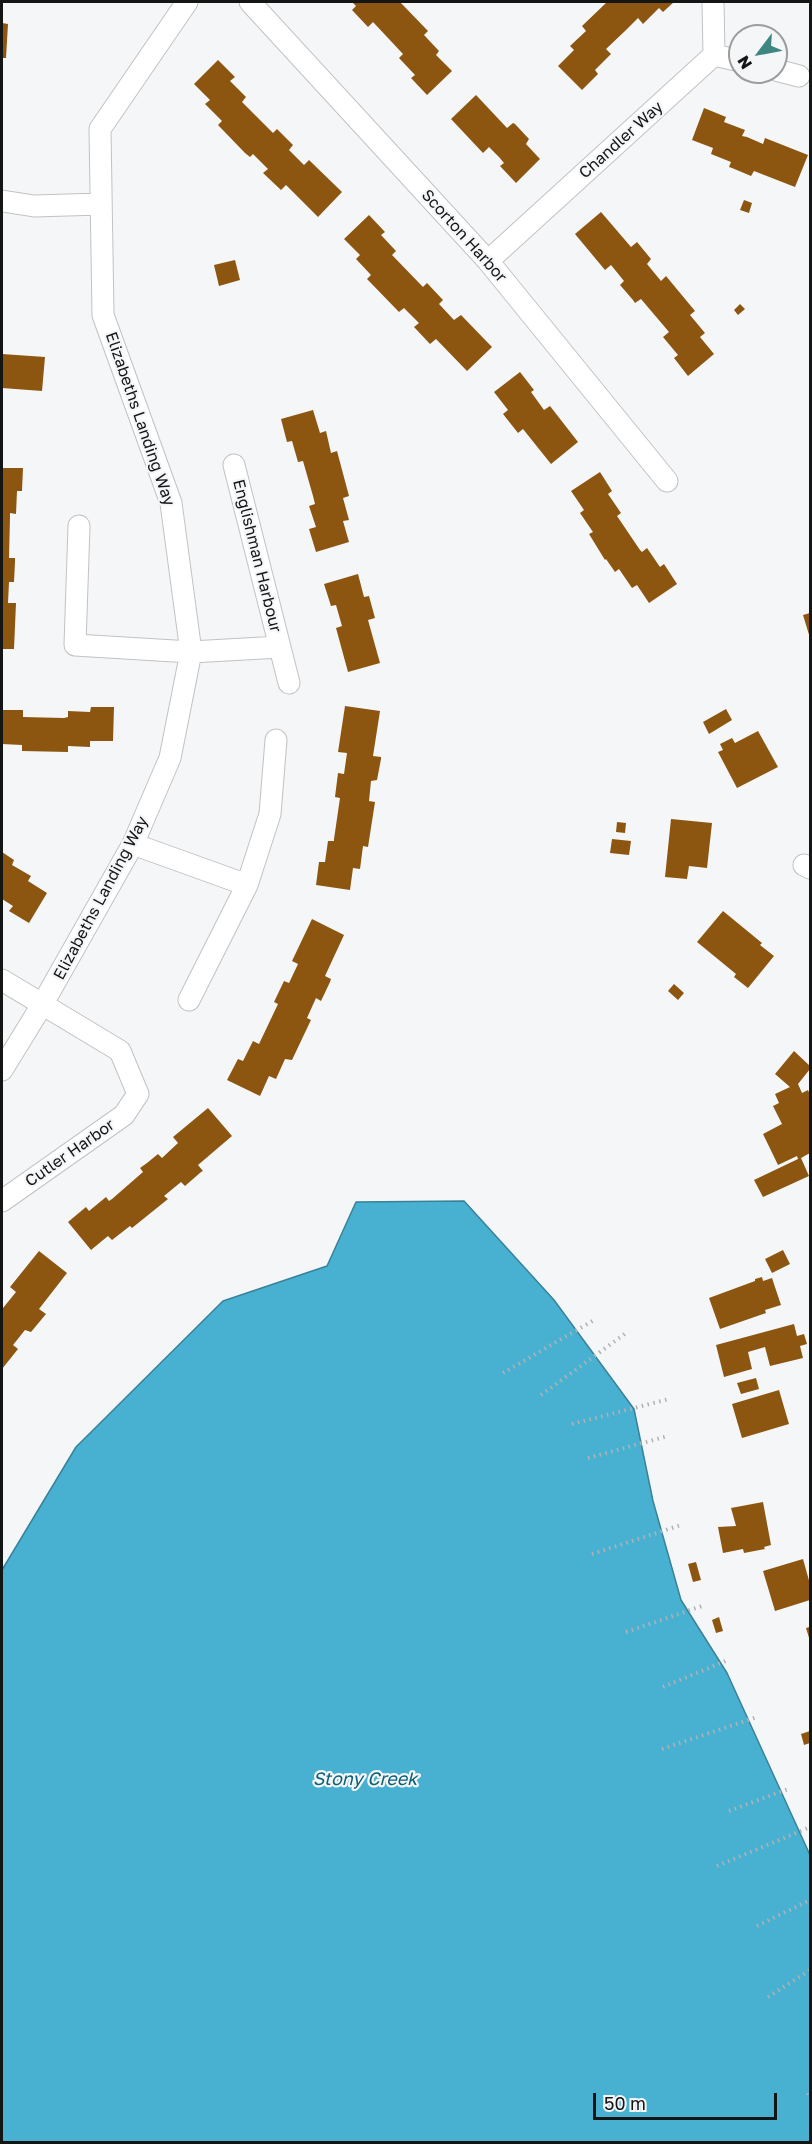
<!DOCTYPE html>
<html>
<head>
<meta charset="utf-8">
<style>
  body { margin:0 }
  #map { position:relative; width:812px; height:2144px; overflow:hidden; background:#f5f6f8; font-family:"Golos Text",sans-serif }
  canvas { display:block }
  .frame { position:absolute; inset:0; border:3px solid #141515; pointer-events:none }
  .north { position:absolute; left:728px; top:24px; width:60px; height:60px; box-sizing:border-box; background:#f5f6f8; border:2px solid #9b9c9d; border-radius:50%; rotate:238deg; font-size:16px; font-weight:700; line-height:24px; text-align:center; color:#141515 }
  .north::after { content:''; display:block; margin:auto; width:21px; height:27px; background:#3e8682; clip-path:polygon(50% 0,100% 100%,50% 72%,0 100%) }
  .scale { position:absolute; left:593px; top:2093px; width:184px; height:27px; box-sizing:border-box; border:3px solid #141515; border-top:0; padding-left:8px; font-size:18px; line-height:21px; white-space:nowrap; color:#141515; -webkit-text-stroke:4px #f5f6f8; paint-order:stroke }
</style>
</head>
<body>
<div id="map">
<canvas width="812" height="2144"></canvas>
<div class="frame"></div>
<div class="north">N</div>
<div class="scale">50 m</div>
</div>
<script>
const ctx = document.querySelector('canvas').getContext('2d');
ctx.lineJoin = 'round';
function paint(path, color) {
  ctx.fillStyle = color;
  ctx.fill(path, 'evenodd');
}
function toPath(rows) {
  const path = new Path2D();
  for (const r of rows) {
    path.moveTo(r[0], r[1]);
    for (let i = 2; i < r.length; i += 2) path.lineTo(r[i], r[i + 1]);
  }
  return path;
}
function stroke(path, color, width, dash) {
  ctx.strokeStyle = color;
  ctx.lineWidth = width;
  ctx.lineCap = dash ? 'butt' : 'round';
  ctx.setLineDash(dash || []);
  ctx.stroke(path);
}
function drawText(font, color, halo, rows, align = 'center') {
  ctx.font = font + ' "Golos Text",sans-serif';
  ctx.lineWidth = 4.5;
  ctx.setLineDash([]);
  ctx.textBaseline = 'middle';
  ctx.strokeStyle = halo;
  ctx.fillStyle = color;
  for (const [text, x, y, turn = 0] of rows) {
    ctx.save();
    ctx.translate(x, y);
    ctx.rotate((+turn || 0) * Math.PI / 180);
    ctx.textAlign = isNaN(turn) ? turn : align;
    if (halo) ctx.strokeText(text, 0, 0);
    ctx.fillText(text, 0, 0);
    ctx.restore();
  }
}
const water = toPath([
  [464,1201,554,1300,634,1409,653,1501,681,1600,727,1673,810,1855,810,2142,2,2142,2,1570,76,1447,223,1301,327,1266,356,1202,464,1201]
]);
paint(water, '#48b1d2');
stroke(water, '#388299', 1.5);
paint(toPath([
  [352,2,400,2,428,31,424,35,439,51,436,55,452,71,427,95,411,78,415,75,399,58,403,54,373,22,368,27,352,10,356,6],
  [607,2,674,2,663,12,659,8,643,24,638,18,625,31,606,49,611,54,595,70,598,74,582,90,558,66,574,50,570,46,586,31,582,26],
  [2,23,8,24,6,58,2,58],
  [218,60,235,77,230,81,246,97,242,102,273,133,277,129,293,145,289,150,304,165,309,160,342,192,318,217,286,185,281,190,263,173,268,169,253,154,250,157,245,153,218,125,222,121,205,104,210,100,194,84],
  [476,95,507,128,513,123,515,124,529,139,526,144,540,159,516,183,500,166,504,163,499,157,489,147,483,153,451,119],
  [704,108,726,117,724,122,745,130,742,136,747,137,763,144,765,138,808,155,795,187,754,171,751,176,732,168,729,167,731,162,711,154,713,148,692,140],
  [744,200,752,203,749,213,740,210],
  [601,212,631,247,637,242,651,259,647,264,661,281,666,276,695,311,690,315,705,333,700,337,714,354,688,376,674,358,678,355,663,337,669,332,641,299,635,303,633,300,620,285,624,281,611,265,605,270,575,234],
  [369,215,385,232,381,235,396,251,392,255,423,287,427,283,443,300,439,304,454,320,461,315,492,347,467,371,436,339,430,344,414,327,419,323,404,308,399,312,367,279,371,275,356,259,360,255,344,239],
  [235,260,240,280,219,286,214,265],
  [740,304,745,309,738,315,734,310],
  [2,354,45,357,42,391,2,388],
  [520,372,534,390,531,392,544,410,550,406,578,442,551,464,523,429,518,433,503,414,508,410,494,392],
  [313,410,320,433,326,431,331,453,337,451,349,496,343,498,349,520,343,521,349,542,316,552,309,529,316,527,309,506,315,504,313,496,303,461,298,462,292,441,287,442,281,419],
  [2,468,23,468,22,491,17,491,16,514,10,513,10,517,9,558,15,558,15,562,14,582,9,582,8,603,16,603,14,649,2,649],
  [600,472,612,491,608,494,621,513,617,516,640,550,642,552,647,548,660,567,664,564,677,584,649,603,637,585,632,588,619,569,615,572,606,559,605,560,589,534,593,532,580,513,584,510,571,491],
  [358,574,364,597,369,596,375,618,368,620,380,663,348,672,336,628,342,626,336,605,331,606,324,584],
  [810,613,810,638,803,615],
  [345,706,380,711,373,756,381,757,381,759,377,780,371,781,369,801,375,802,368,847,363,846,360,869,353,868,350,890,316,885,319,862,325,862,328,841,334,841,334,839,340,798,335,797,338,773,344,774,347,753,338,752],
  [91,707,114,707,113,741,90,741,90,747,68,746,68,752,22,751,22,745,2,744,2,710,23,710,23,717,64,718,68,717,68,711,90,712],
  [726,709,732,720,709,734,703,722],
  [758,731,778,767,737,788,718,752,723,750,720,744,732,738,735,743],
  [671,819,712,823,707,868,689,866,687,879,665,877],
  [617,822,626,823,625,833,616,832],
  [612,839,631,841,629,855,610,853],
  [2,852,14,860,12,865,31,876,28,881,47,893,29,923,9,911,13,906,2,899],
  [723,911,762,943,760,945,774,956,748,988,734,977,736,974,697,942],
  [312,919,344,935,325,976,331,979,330,982,321,1001,316,998,307,1018,311,1020,310,1022,292,1060,285,1059,276,1079,269,1076,260,1096,227,1080,238,1059,243,1061,253,1041,259,1044,278,1004,274,1002,284,981,289,983,298,964,292,961],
  [674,984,684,993,678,1000,668,991],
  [794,1051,810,1066,810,1069,798,1084,802,1093,808,1090,810,1095,810,1153,801,1158,809,1176,763,1197,754,1180,798,1159,797,1156,778,1165,763,1134,782,1124,773,1106,779,1103,775,1094,790,1087,775,1074],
  [208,1108,232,1136,198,1165,203,1171,201,1172,185,1186,181,1182,164,1196,168,1199,132,1228,130,1226,112,1240,108,1236,91,1250,68,1222,86,1207,89,1211,106,1197,109,1201,112,1199,143,1172,140,1168,147,1163,158,1154,162,1158,178,1143,173,1137],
  [783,1250,790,1264,772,1273,765,1259],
  [39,1251,67,1273,39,1309,46,1314,31,1332,25,1330,13,1345,18,1349,2,1369,2,1307,3,1308,16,1292,10,1287],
  [762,1277,763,1281,772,1278,781,1305,765,1310,766,1313,720,1329,709,1298,755,1281,755,1279],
  [794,1324,797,1336,804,1334,807,1344,800,1346,803,1358,770,1366,765,1347,748,1352,752,1369,724,1377,716,1345],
  [756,1378,759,1389,741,1394,737,1383],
  [779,1390,789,1424,742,1438,732,1404],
  [763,1502,771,1545,764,1547,765,1549,744,1553,743,1549,723,1553,718,1527,736,1526,731,1508],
  [803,1559,810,1584,810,1600,775,1611,763,1571],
  [696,1562,701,1580,693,1582,688,1564],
  [719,1617,723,1631,716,1633,712,1620],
  [810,1627,810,1641,806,1628],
  [810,1731,810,1743,804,1745,801,1734]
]), '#8d5610');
const street = toPath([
  [250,2,488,261,667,481],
  [714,55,740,61],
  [776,70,799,76],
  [2,201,34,206,101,204],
  [488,261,714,55,713,2],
  [234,465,289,683],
  [79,526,75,645,191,652,280,647],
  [133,844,247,885],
  [804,865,810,868],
  [2,980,120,1051,138,1094,124,1115,2,1201],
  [189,1000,247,885,270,814,276,740],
  [2,1070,42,1005,133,844,170,758,191,652,171,503,103,315,100,129,187,2]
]);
stroke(street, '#c2c2c4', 23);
stroke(toPath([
  [503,1373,594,1320],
  [541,1395,626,1333],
  [572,1424,669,1399],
  [588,1458,668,1436],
  [592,1554,681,1525],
  [626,1632,702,1606],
  [663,1687,728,1660],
  [662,1749,757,1717],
  [729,1811,788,1789],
  [717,1866,808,1828],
  [757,1926,810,1900],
  [768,1997,810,1970],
  [808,2093,810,2098]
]), '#b1b2b3', 4, [1.5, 4.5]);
stroke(street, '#fff', 21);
drawText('16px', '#141515', '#f5f6f8', [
  ["Chandler Way",621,140,-42],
  ["Scorton Harbor",464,236,48],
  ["Elizabeths Landing Way",140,419,71],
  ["Englishman Harbour",257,556,76],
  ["Elizabeths Landing Way",101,898,-62],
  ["Cutler Harbor",70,1153,-35]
]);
drawText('italic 18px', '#096178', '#f5f6f8', [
  ["Stony Creek",365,1779]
]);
</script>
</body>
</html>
